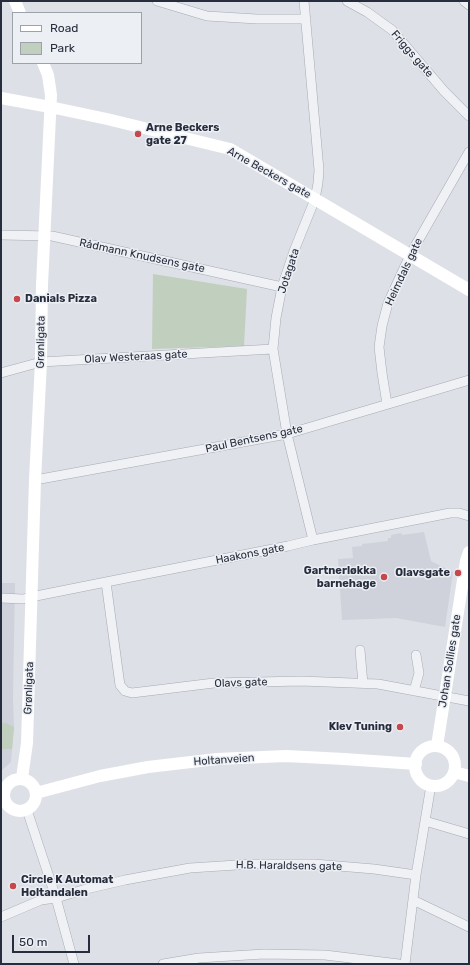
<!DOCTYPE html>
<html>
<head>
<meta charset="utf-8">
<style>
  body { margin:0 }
  #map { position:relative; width:470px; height:965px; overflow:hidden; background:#dde0e6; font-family:Rubik,sans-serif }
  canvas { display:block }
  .frame { position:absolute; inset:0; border:2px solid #272d3c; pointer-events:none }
  .legend { position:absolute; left:12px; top:12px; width:130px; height:52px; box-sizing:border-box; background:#eceff4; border:1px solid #9da1aa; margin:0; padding:5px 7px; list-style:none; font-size:12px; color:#272d3c }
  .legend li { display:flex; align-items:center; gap:8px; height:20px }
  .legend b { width:20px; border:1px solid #9da1aa }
  .scale { position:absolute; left:12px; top:935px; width:78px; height:18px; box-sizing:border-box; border:2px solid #272d3c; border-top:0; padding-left:5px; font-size:12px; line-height:14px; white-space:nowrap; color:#272d3c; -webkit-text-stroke:3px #eceff4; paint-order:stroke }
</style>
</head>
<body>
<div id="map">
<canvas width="470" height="965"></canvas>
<div class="frame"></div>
<ul class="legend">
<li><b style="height:5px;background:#fff"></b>Road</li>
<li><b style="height:11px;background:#c1cfbf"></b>Park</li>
</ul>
<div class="scale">50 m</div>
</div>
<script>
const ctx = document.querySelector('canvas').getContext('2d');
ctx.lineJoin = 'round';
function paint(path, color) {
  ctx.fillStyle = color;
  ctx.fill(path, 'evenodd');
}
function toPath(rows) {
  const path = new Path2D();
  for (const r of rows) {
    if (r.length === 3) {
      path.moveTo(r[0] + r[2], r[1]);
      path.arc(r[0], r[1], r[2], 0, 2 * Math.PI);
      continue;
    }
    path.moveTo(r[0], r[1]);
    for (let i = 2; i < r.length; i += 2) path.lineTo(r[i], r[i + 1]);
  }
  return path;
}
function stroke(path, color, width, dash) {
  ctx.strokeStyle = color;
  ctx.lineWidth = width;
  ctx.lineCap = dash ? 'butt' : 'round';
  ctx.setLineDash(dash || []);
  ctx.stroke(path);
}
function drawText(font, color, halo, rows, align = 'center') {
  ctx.font = font + ' Rubik,sans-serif';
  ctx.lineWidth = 3;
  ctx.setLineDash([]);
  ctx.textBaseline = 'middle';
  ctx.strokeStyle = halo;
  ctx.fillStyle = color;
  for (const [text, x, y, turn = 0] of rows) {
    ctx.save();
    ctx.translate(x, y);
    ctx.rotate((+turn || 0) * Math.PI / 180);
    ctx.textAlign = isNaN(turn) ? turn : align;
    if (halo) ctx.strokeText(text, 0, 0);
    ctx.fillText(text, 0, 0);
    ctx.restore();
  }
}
paint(toPath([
  [424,532,431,561,453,572,445,627,396,618,342,620,338,559,353,558,352,547,362,546,362,544,388,541,388,538,391,538,391,535,401,533,402,535],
  [1,583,15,583,13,698,14,727,11,762,1,771]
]), '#cfd2db');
paint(toPath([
  [153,274,247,289,244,346,152,349],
  [1,723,6,723,14,727,12,749,1,749]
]), '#c1cfbf');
const minor = toPath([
  [157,1,207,16,257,19,306,19],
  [304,1,319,170,318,183,315,199,294,251,282,287,276,318,273,349,287,434,313,540],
  [347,1,367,12,392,30,444,91,469,116],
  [464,1,469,5],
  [1,235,52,236,282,287],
  [1,373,41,362,273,349],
  [387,404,382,373,379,347,382,326,388,303,410,255,469,152],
  [35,480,287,434,469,380],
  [106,582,119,678,120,685,125,691,132,693,214,683,301,681,378,684,469,701],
  [1,598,23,599,31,597,106,582,288,546,313,540,450,513,459,513,469,516],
  [360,650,363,684],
  [414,691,419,673,416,655],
  [27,810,56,898,74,964],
  [425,821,469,834],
  [413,900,469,927],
  [1,917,41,900,56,898,86,889,125,880,190,868,252,864,314,864,374,869,416,875],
  [163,964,199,958,264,954,325,955,399,964],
  [405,964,416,875,431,785]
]);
stroke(minor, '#a6aab3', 10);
stroke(minor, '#eff1f5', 9);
stroke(toPath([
  [15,1,20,13],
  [1,98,50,107,107,119,230,149,469,290],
  [437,746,466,561,469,552],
  [435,766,20],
  [454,772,469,776],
  [22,778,27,743,35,480,41,362,42,285,51,95,48,75,43,63],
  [20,795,16],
  [36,793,100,776,148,767,217,759,286,756,344,759,416,764]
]), '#fff', 12);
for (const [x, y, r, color] of [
  [138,134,4,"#c6474c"],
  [17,299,4,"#c6474c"],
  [458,573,4,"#c6474c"],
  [384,577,4,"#c6474c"],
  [400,727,4,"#c6474c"],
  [13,886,4,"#c6474c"]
]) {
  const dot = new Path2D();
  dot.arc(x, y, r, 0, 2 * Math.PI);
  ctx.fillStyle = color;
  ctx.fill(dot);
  stroke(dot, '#eceff4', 1.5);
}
drawText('11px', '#272d3c', '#eceff4', [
  ["Friggs gate",412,54,49],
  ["Arne Beckers gate",269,173,29],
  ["Rådmann Knudsens gate",142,256,12],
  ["Jotagata",289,271,-72],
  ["Heimdals gate",404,272,-65],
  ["Grønligata",41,342,-89],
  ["Olav Westeraas gate",136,357,-3],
  ["Paul Bentsens gate",254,439,-12],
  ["Haakons gate",250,554,-11],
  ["Johan Sollies gate",450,661,-81],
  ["Olavs gate",241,683,-2],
  ["Grønligata",29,688,-88],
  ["Holtanveien",224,760,-4],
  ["H.B. Haraldsens gate",289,866,1]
]);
drawText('bold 11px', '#272d3c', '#eceff4', [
  ["Arne Beckers",146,128],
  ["gate 27",146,141],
  ["Danials Pizza",25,299],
  ["Gartnerløkka",376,571,"right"],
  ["barnehage",376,584,"right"],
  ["Olavsgate",450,573,"right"],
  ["Klev Tuning",392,727,"right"],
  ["Circle K Automat",21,880],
  ["Holtandalen",21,893]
], 'left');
</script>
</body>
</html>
